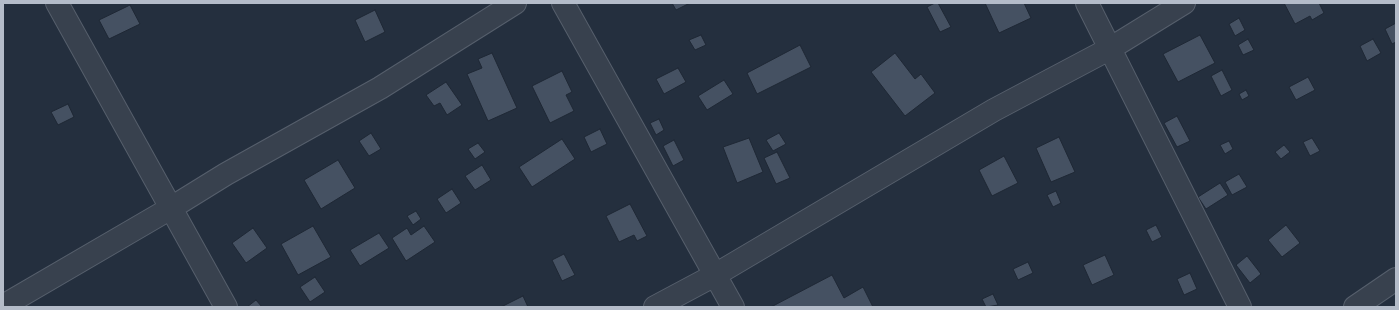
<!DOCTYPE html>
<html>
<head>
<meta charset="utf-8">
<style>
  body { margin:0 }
  #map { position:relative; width:1399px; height:310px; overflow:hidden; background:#242f3e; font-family:Poppins,sans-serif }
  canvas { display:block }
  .frame { position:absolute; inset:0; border:4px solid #b4bcc9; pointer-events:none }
</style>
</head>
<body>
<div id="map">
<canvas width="1399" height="310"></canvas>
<div class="frame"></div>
</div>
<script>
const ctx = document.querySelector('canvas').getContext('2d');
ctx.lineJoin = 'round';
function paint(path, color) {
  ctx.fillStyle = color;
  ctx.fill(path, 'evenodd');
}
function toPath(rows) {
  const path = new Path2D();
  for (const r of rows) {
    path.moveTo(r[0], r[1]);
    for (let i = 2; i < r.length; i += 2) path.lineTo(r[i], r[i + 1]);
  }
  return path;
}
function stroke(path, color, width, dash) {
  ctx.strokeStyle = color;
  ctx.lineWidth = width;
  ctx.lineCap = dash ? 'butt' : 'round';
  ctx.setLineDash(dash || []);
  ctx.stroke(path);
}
const building = toPath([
  [672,3,690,3,676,10,672,3],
  [935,3,938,3,951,27,940,32,927,7,935,3],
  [985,3,1024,3,1031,18,999,33,985,3],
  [1284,3,1319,3,1324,13,1312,20,1310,16,1295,24,1284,3],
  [130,5,140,24,109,39,99,20,130,5],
  [375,10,385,32,365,42,355,20,375,10],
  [1239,18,1245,30,1235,36,1229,24,1239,18],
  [1396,23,1396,42,1392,44,1385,29,1396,23],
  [701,35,706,45,695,50,689,40,701,35],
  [1200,35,1215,63,1178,82,1163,54,1200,35],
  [1248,39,1254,50,1243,55,1238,45,1248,39],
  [1373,39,1381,53,1367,61,1360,46,1373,39],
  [800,45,811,67,757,94,747,73,800,45],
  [492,53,517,108,488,121,467,74,482,68,478,59,492,53],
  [895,53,915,79,921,74,935,93,905,116,871,72,895,53],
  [678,68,686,82,664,94,656,79,678,68],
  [1222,70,1232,90,1221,96,1211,76,1222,70],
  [562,71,572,92,566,95,574,111,550,123,532,86,562,71],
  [1308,77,1315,90,1296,100,1289,87,1308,77],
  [724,80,733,94,707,110,698,96,724,80],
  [446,82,462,105,447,115,440,103,434,106,426,95,446,82],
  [1246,90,1249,96,1242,100,1239,94,1246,90],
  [68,104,74,117,58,125,51,112,68,104],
  [1177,116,1190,141,1177,147,1164,123,1177,116],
  [659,119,664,130,656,135,650,123,659,119],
  [600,129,607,144,591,152,584,137,600,129],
  [371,133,381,149,369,156,359,141,371,133],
  [779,133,786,144,773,151,766,140,779,133],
  [1059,137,1075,172,1051,182,1036,148,1059,137],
  [749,138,763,172,737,183,723,147,749,138],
  [1312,138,1320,151,1310,156,1303,142,1312,138],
  [562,139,575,159,532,187,519,167,562,139],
  [674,140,684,160,673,166,663,146,674,140],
  [1229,141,1233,149,1225,154,1220,145,1229,141],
  [478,143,485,152,475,159,468,149,478,143],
  [1284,145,1290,152,1281,159,1275,152,1284,145],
  [777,152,790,178,776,184,764,158,777,152],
  [1004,156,1018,183,992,196,979,170,1004,156],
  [338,160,355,188,321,209,304,180,338,160],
  [482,165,491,180,475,190,465,176,482,165],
  [1239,174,1247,187,1232,195,1225,182,1239,174],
  [1220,183,1228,195,1206,209,1198,197,1220,183],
  [452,189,461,203,446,213,437,199,452,189],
  [1056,191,1061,203,1053,207,1047,195,1056,191],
  [630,204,647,236,637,241,634,235,619,242,606,216,630,204],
  [416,211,421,219,413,225,407,216,416,211],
  [1156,225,1162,237,1152,242,1146,230,1156,225],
  [1286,225,1300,243,1282,257,1268,240,1286,225],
  [313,226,331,257,298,275,281,244,313,226],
  [424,226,435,242,406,261,392,238,407,228,411,235,424,226],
  [253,228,267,248,246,263,232,243,253,228],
  [379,233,389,248,360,266,350,250,379,233],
  [564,254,575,275,562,281,552,260,564,254],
  [1105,255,1114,275,1092,285,1083,265,1105,255],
  [1247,256,1261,274,1250,283,1236,265,1247,256],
  [1028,262,1033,273,1018,280,1013,269,1028,262],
  [1190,273,1197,289,1184,295,1177,279,1190,273],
  [832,275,844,298,863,287,873,307,771,307,832,275],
  [315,277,325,292,310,302,300,287,315,277],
  [993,294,998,305,986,307,982,299,993,294],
  [523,296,528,307,501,307,523,296],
  [256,300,262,307,247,307,256,300]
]);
paint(building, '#455162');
stroke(building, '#1f2835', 1);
const street = toPath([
  [57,3,226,307],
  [563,3,733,307],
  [1087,3,1240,307],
  [3,306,171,208,226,174,380,88,515,3],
  [655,307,715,275,994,110,1111,48,1184,3],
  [1355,307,1396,279]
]);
stroke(street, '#565f6c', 24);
stroke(street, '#38414e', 22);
</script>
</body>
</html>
